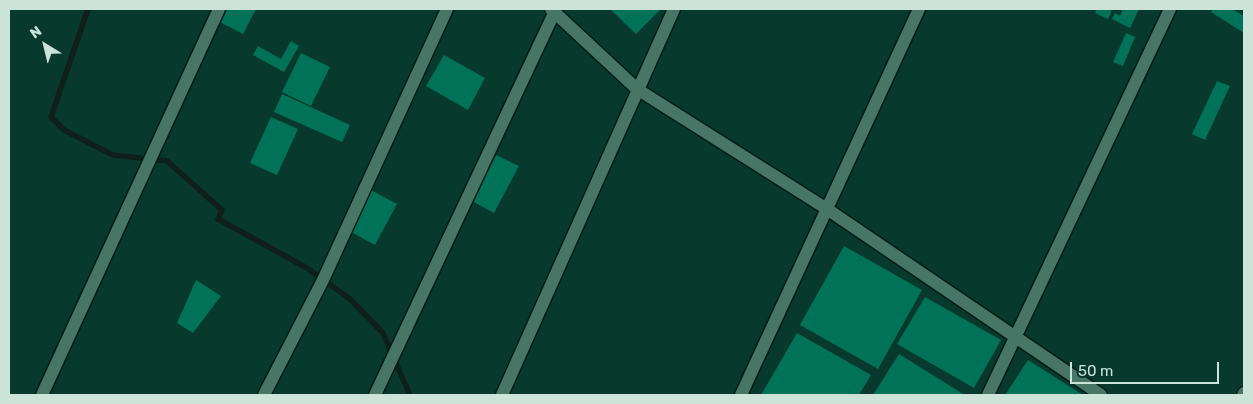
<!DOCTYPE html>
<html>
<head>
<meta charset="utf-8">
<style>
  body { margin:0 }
  #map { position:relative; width:1253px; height:404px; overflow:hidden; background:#07392c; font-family:Rubik,sans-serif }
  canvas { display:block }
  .frame { position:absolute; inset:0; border:10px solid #cce3da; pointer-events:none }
  .north { position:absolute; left:20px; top:20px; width:50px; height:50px; -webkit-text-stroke:4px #07392c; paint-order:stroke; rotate:324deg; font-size:14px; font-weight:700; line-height:20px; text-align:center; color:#cce3da }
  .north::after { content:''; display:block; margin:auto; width:18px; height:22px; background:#cce3da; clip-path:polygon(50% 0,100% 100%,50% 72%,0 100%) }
  .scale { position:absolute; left:1070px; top:362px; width:149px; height:22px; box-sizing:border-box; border:2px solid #cce3da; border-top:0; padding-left:6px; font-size:15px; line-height:18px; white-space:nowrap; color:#cce3da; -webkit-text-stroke:4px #07392c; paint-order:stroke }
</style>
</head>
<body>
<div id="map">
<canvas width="1253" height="404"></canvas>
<div class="frame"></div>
<div class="north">N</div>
<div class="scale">50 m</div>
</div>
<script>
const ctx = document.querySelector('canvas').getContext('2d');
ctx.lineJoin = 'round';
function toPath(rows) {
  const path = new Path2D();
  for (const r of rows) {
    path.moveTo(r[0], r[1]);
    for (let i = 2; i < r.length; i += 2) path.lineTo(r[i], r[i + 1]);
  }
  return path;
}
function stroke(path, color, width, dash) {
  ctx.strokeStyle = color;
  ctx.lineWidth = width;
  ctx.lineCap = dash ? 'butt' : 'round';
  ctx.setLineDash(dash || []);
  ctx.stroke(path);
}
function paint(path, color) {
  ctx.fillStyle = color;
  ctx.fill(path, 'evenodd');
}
stroke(toPath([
  [88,9,51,117,64,130,113,155,167,161,222,210,218,219,307,268,350,299,383,333,410,395]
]), '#0f1f1a', 5.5);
paint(toPath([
  [226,9,256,9,243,34,220,22],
  [610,9,661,9,636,34],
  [1097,9,1108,9,1112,11,1108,19,1095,13],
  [1123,9,1139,9,1130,28,1112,19,1115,13,1120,16],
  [1213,9,1232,9,1244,16,1244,33,1211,12],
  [1126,33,1135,37,1123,66,1113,62],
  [291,41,299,46,284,72,253,55,258,46,281,59],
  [301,53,330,67,311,106,282,92],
  [444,55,485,78,468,110,426,86],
  [1217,81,1230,86,1205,140,1192,134],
  [282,94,350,125,342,142,274,112],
  [271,117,298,129,277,175,250,163],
  [496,155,519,166,494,213,472,201],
  [371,190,397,204,375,245,349,231],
  [844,246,922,290,878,369,800,325],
  [196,280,221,296,193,333,177,323],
  [925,297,1001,340,974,388,897,344],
  [797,333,871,375,859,395,761,395],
  [899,354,965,395,873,395],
  [1028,360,1083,395,1005,395]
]), '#007258');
const minor = toPath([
  [551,9,637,89,827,209,1101,395],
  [42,395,219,9],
  [264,395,323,280,447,9],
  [375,395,556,9],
  [502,395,674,9],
  [741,395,919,9],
  [988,395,1170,9],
  [1243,395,1244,393]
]);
stroke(minor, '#001e15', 15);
stroke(minor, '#487666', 12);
</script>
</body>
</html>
